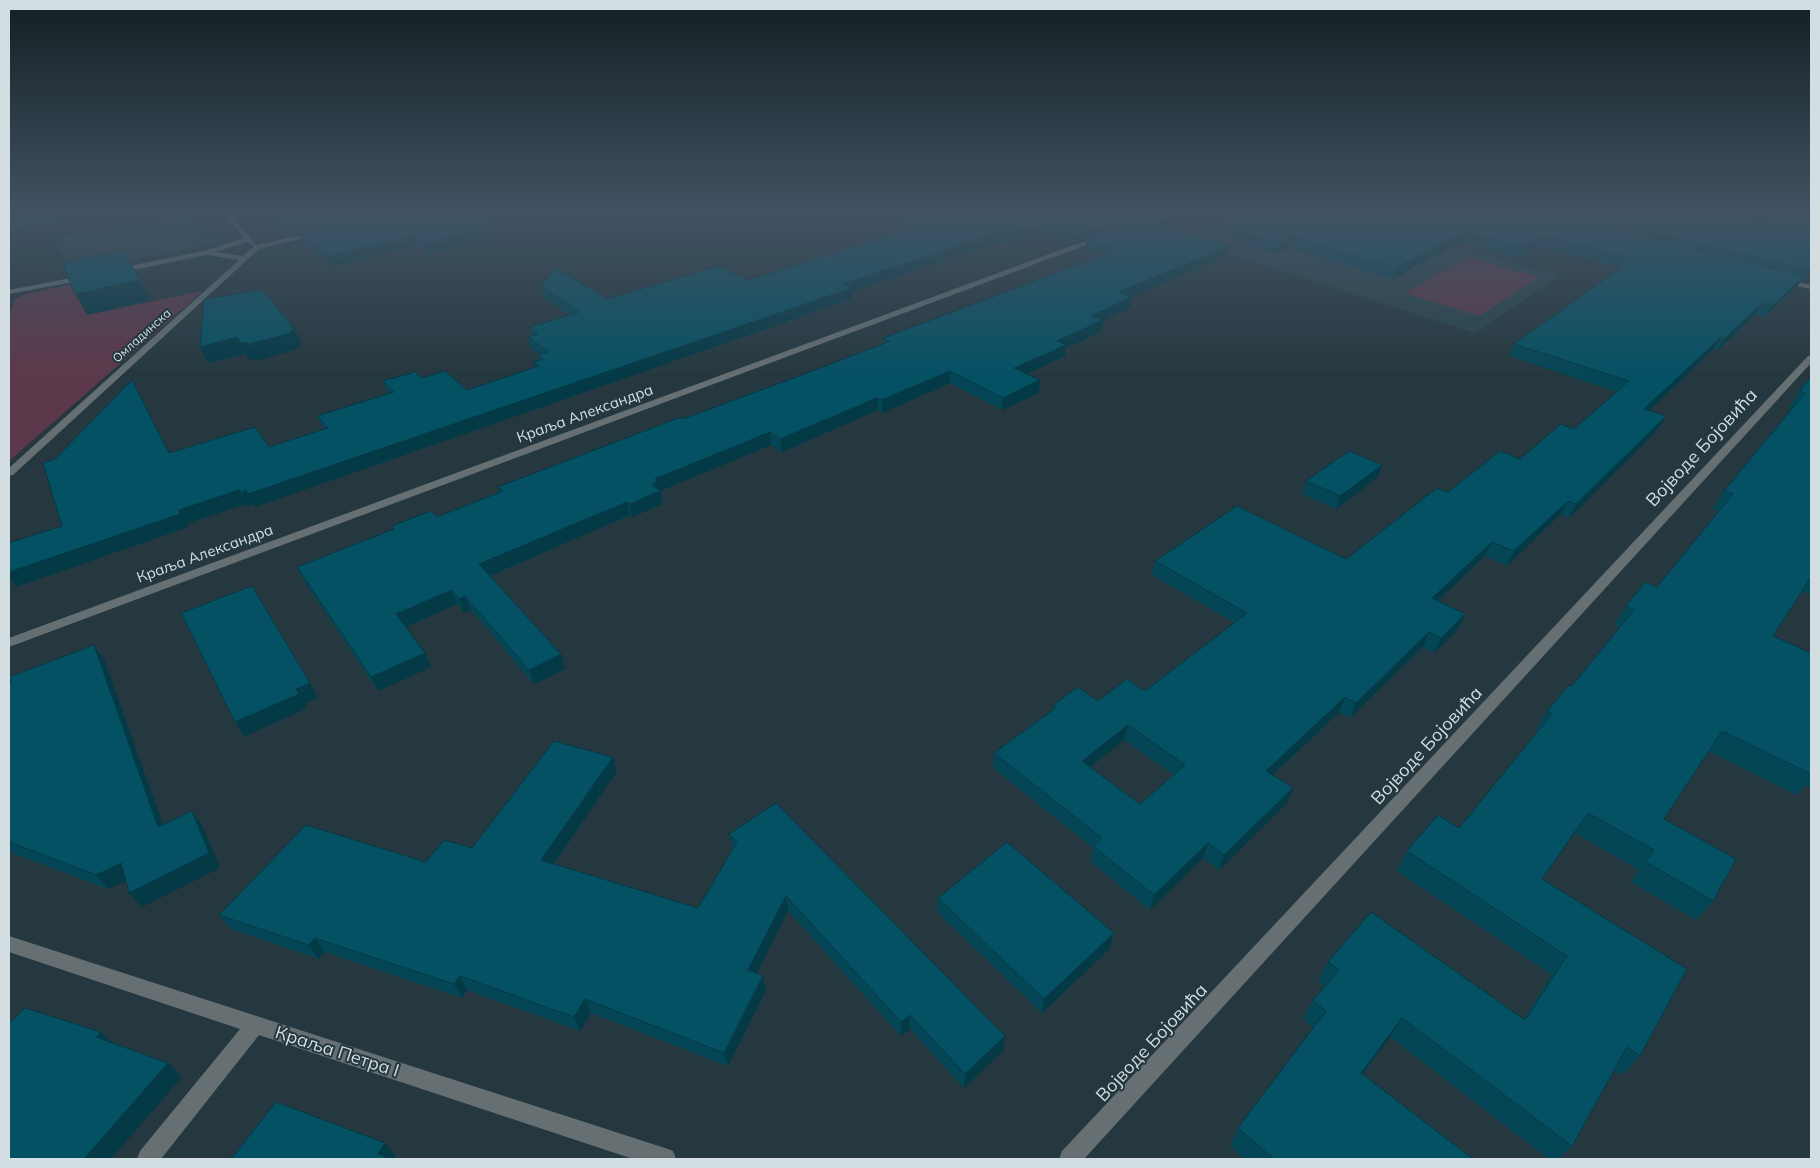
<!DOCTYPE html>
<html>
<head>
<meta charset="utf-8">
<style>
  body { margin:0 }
  #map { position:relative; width:1820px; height:1168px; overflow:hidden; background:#26383f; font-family:Mulish,sans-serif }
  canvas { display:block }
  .frame { position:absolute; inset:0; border:10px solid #d3dee2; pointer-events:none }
</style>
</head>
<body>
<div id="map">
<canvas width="1820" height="1168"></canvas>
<div class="frame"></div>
</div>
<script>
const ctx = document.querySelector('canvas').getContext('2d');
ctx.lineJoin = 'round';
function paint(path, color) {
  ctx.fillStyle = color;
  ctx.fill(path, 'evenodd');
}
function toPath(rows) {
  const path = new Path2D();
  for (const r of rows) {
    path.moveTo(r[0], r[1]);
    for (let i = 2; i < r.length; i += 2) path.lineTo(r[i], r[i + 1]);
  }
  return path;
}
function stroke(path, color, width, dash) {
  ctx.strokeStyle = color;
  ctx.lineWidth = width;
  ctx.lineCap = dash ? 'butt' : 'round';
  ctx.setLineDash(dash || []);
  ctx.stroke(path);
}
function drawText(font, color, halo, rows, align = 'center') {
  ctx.font = font + ' Mulish,sans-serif';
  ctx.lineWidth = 4;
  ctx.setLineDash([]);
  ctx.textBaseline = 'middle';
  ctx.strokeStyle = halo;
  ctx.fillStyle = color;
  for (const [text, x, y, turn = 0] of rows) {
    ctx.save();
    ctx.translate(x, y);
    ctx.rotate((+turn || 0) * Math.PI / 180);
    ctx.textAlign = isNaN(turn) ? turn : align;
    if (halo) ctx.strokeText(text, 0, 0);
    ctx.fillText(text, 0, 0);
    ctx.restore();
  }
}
paint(toPath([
  [9,213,95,213,9,228],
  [1248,213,1416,213,1385,227,1559,276,1475,333,1183,239],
  [187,217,205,239,217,237,222,242,72,273,54,239,84,233,86,237]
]), '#29444d');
paint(toPath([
  [1467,257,1539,277,1479,316,1404,293],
  [73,284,87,315,203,291,9,461,9,315,15,299,29,293]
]), '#5c394a');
paint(toPath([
  [223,213,229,213,256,245,315,232,319,234,259,249,13,475,9,476,9,468,239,260,207,255,118,273,114,271,115,269,203,251,244,238,223,213],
  [247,242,254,246,243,256,215,252,247,242],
  [1167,213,1175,213,1136,227,1131,226,1167,213],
  [1098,236,1105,238,9,647,9,638,1098,236],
  [86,275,90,277,89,279,9,294,9,290,86,275],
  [1779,278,1811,285,1811,289,1779,282,1779,278],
  [1811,355,1811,363,1084,1159,1059,1159,1062,1151,1808,356,1811,355],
  [9,936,665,1148,673,1151,676,1159,633,1159,259,1035,161,1159,137,1159,140,1151,240,1029,9,952,9,936]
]), '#666f72');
paint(toPath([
  [269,213,527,213,491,221,495,231,482,235,484,240,428,254,416,246,332,266,302,241,299,234,295,235],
  [1266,213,1647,213,1676,217,1762,225,1780,213,1811,273,1803,281,1801,281,1797,287,1765,317,1755,315,1718,350,1714,349,1649,411,1666,416,1658,429,1569,518,1561,514,1507,566,1485,556,1438,601,1465,614,1458,629,1434,653,1423,647,1350,718,1339,712,1273,775,1293,788,1287,803,1219,870,1203,858,1150,910,1090,861,1093,848,993,768,994,753,1053,710,1053,705,1098,701,1145,691,1235,623,1152,575,1155,561,1346,559,1448,492,1520,459,1574,429,1617,392,1509,356,1514,344,1621,268,1538,247,1521,258,1461,242,1392,279,1289,248,1276,254,1226,238,1228,228],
  [1124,740,1174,775,1140,804,1090,767],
  [1131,215,1130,222,1227,256,1131,297,1130,308,1103,321,1101,332,1066,348,1065,356,1026,374,1039,393,1002,410,950,383,882,413,878,410,782,452,771,445,660,491,663,504,632,517,630,515,490,576,565,669,534,684,471,610,464,613,457,604,406,627,425,653,431,667,378,691,304,581,297,567,393,530,392,526,437,517,500,492,498,487,818,369,883,344,883,338,1103,255,1085,249,1086,241,1075,245,1041,233,1009,244,1001,241,852,292,852,299,255,507,253,504,248,507,246,504,186,524,188,527,16,587,9,576,9,543,62,526,55,459,132,380,169,453,269,447,324,429,317,416,388,393,383,381,422,378,467,390,535,368,533,362,540,360,539,355,540,355,531,349,528,337,532,336,530,327,569,315,544,298,541,287,607,299,748,280,908,230,908,227,904,226,904,216],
  [204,299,302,346,297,347,298,349,256,361,255,358,249,360,245,354,208,363,200,347],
  [1811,377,1811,595,1802,591,1773,636,1811,653,1811,788,1805,785,1796,795,1708,751,1664,819,1713,901,1696,920,1631,882,1639,870,1575,833,1542,879,1640,1056,1622,1075,1614,1070,1572,1146,1559,1159,1549,1159,1390,1037,1363,1074,1473,1159,1245,1159,1230,1146,1238,1128,1313,1028,1303,1019,1313,1000,1325,986,1318,982,1328,962,1524,1019,1552,975,1397,871,1407,851,1459,828,1537,732,1536,731,1547,711,1572,686,1620,628,1614,625,1626,606,1657,587,1719,511,1713,509,1724,491,1791,409,1789,408,1799,391],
  [1382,465,1377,478,1336,509,1302,494,1306,481],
  [104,659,163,825,192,811,202,825,220,868,142,907,129,893,126,881,108,889,10,852,9,851,9,683],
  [613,757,617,771,554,864,698,908,733,849,729,834,1004,1050,964,1088,910,1029,901,1036,788,911,757,973,766,990,728,1066,591,1013,580,1031,467,990,462,998,325,952,319,959,231,929,219,915,426,862,472,848],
  [938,898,1110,948,1042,1013,937,912]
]), '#044656');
paint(toPath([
  [347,213,396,213,298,231,299,234,295,235,291,225],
  [478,213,527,213,481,223],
  [1131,215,1130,225,1086,238,1086,241,1075,245,1076,235],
  [492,221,495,231,482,235,484,240,428,254,425,244,474,226],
  [1042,223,1041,233,1009,244,1010,234],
  [1002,231,1001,241,852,292,852,299,708,349,255,507,248,494,843,284],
  [1465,232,1461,242,1392,279,1396,268],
  [413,236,416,246,332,266,328,256],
  [1543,236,1538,247,1521,258,1525,247],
  [1292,237,1289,248,1276,254,1279,243],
  [1229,246,1227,256,1117,303,1119,292],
  [1811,268,1811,273,1803,281,1810,270],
  [1804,276,1797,287,1765,317,1772,306],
  [140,280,151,300,87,315,75,294],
  [1132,297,1130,308,1103,321,1101,332,1066,348,1065,356,1013,380,1014,368,1091,316],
  [1762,303,1755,315,1718,350,1725,338],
  [295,330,302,346,297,347,298,349,256,361,249,344],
  [237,337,245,354,208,363,200,347],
  [1721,337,1714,349,1637,422,1644,409],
  [247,342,255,358,249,360,241,343],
  [950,371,950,383,882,413,882,400],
  [1040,380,1039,393,1002,410,1003,398],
  [877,398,878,410,782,452,780,439],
  [1666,416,1658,429,1569,518,1576,504],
  [770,432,771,445,660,491,663,504,632,517,630,504,652,484,655,479],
  [1382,465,1377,478,1336,509,1340,496],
  [239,490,246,504,186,524,188,527,16,587,9,576,9,572,179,510],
  [246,490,253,504,248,507,241,493],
  [1568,501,1561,514,1507,566,1514,551],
  [627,502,630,515,484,578,479,564],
  [1492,542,1485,556,1425,613,1432,598],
  [452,590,457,604,403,628,396,614],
  [465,596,471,610,464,613,459,599],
  [1465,614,1458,629,1434,653,1441,638],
  [1429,632,1423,647,1350,718,1356,703],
  [94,645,104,659,169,842,158,827],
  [425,653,431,667,378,691,371,677],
  [561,654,565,669,534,684,529,670],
  [310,683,318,698,305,704,307,708,244,737,235,722,296,689],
  [1345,697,1339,712,1261,786,1266,771],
  [1128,725,1124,740,1079,776,1082,761],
  [613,757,617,771,547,874,541,860],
  [1293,788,1287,803,1219,870,1224,855],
  [192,811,202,825,220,868,142,907,129,893],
  [1208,843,1203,858,1150,910,1154,895],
  [121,863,133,878,108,889,96,875],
  [786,896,788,911,751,985,748,970],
  [1114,933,1110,948,1042,1013,1044,999],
  [315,938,325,952,319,959,309,945],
  [460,976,467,990,462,998,454,984],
  [763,976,766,990,728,1066,724,1053],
  [585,999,591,1013,580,1031,574,1017],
  [910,1015,910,1029,901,1036,901,1022],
  [1402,1018,1390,1037,1350,1091,1361,1073],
  [101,1032,116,1046,96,1037],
  [1005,1036,1004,1050,964,1088,965,1074],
  [168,1063,182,1077,111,1159,84,1159],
  [385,1143,396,1156,394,1159,382,1159,378,1154]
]), '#043946');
const building = toPath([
  [277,213,347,213,291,225,277,213],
  [377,213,480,213,478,213,492,221,474,226,481,230,425,244,413,236,328,256,298,231,377,213],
  [914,213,1124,213,1131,215,1076,235,1042,223,1010,234,1002,231,843,284,852,288,706,338,248,494,246,490,241,493,239,490,179,510,180,514,9,572,9,543,62,526,43,463,55,459,132,380,169,453,255,427,269,447,328,428,317,416,394,392,383,381,415,372,422,378,445,371,467,390,539,366,533,362,543,359,539,355,549,352,528,337,538,334,530,327,579,312,541,287,555,267,607,299,719,266,748,280,920,226,908,221,914,220,904,216,914,213],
  [1266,213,1544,213,1804,276,1772,306,1762,303,1725,338,1721,337,1644,409,1666,416,1576,504,1568,501,1514,551,1492,542,1432,598,1465,614,1441,638,1429,632,1356,703,1345,697,1266,771,1293,788,1224,855,1208,843,1154,895,1093,846,1102,838,994,753,1057,707,1053,705,1078,687,1098,701,1127,679,1145,691,1247,613,1155,561,1237,506,1346,559,1437,488,1448,492,1500,451,1520,459,1561,424,1574,429,1629,381,1514,344,1633,259,1543,236,1525,247,1465,232,1396,268,1292,237,1279,243,1228,228,1266,213],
  [1128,725,1185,765,1140,804,1082,761,1128,725],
  [1569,213,1647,213,1651,214,1653,213,1656,213,1676,217,1682,213,1703,213,1762,225,1780,213,1811,213,1811,268,1810,270,1569,213],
  [1141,218,1229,246,1119,292,1132,297,1091,316,1103,320,1057,341,1066,345,1014,368,1040,380,1003,398,950,371,882,400,877,398,780,439,770,432,655,479,658,482,652,484,660,491,630,504,627,502,479,564,561,654,529,670,465,596,459,599,452,590,396,614,425,653,371,677,297,567,394,529,392,526,431,511,437,517,503,491,498,487,681,417,683,419,818,369,890,341,883,338,1118,250,1086,238,1141,218],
  [124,251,140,280,75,294,62,263,124,251],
  [263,290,295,330,290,331,291,333,249,344,247,342,241,343,237,337,200,347,204,299,263,290],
  [1811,377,1811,577,1773,636,1811,653,1811,774,1722,731,1664,819,1736,859,1713,901,1646,862,1654,850,1588,813,1542,879,1687,969,1640,1056,1627,1047,1572,1146,1402,1018,1361,1073,1473,1159,1274,1159,1238,1128,1326,1011,1313,1000,1339,970,1328,962,1371,912,1525,1020,1567,956,1407,851,1438,815,1459,828,1552,714,1547,711,1569,685,1572,686,1634,610,1626,606,1645,582,1657,587,1733,494,1724,491,1805,393,1799,391,1811,377],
  [1349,451,1382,465,1340,496,1306,481,1349,451],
  [252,586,310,683,296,689,299,694,235,722,181,613,252,586],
  [94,645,158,827,192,811,209,853,129,893,121,863,96,875,9,842,9,683,11,682,9,677,94,645],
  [554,741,613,757,541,860,698,908,737,842,729,834,776,803,1005,1036,965,1074,910,1015,901,1022,786,896,748,970,763,976,724,1053,585,999,574,1017,460,976,454,984,315,938,309,945,219,915,306,825,426,862,444,840,472,848,554,741],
  [1007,842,1114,933,1044,999,938,898,1007,842],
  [25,1008,101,1032,96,1037,168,1063,84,1159,9,1159,9,1020,12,1021,25,1008],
  [276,1102,385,1143,378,1154,391,1159,231,1159,276,1102]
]);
paint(building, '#055164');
stroke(building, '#043946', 1);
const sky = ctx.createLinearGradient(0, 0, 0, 376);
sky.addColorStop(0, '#151f23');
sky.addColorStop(0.57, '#415363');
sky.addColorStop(1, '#41536300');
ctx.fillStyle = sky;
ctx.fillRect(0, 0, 1820, 376);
drawText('12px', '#d3dee2', '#26383f', [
  ["Омладинска",142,336,-42]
]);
drawText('15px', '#d3dee2', '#26383f', [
  ["Краља Александра",585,414,-20],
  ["Краља Александра",205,554,-20]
]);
drawText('18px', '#d3dee2', '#26383f', [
  ["Војводе Бојовића",1702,448,-47],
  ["Војводе Бојовића",1427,746,-47],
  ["Војводе Бојовића",1152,1043,-47],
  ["Краља Петра I",337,1052,18]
]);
</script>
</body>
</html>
